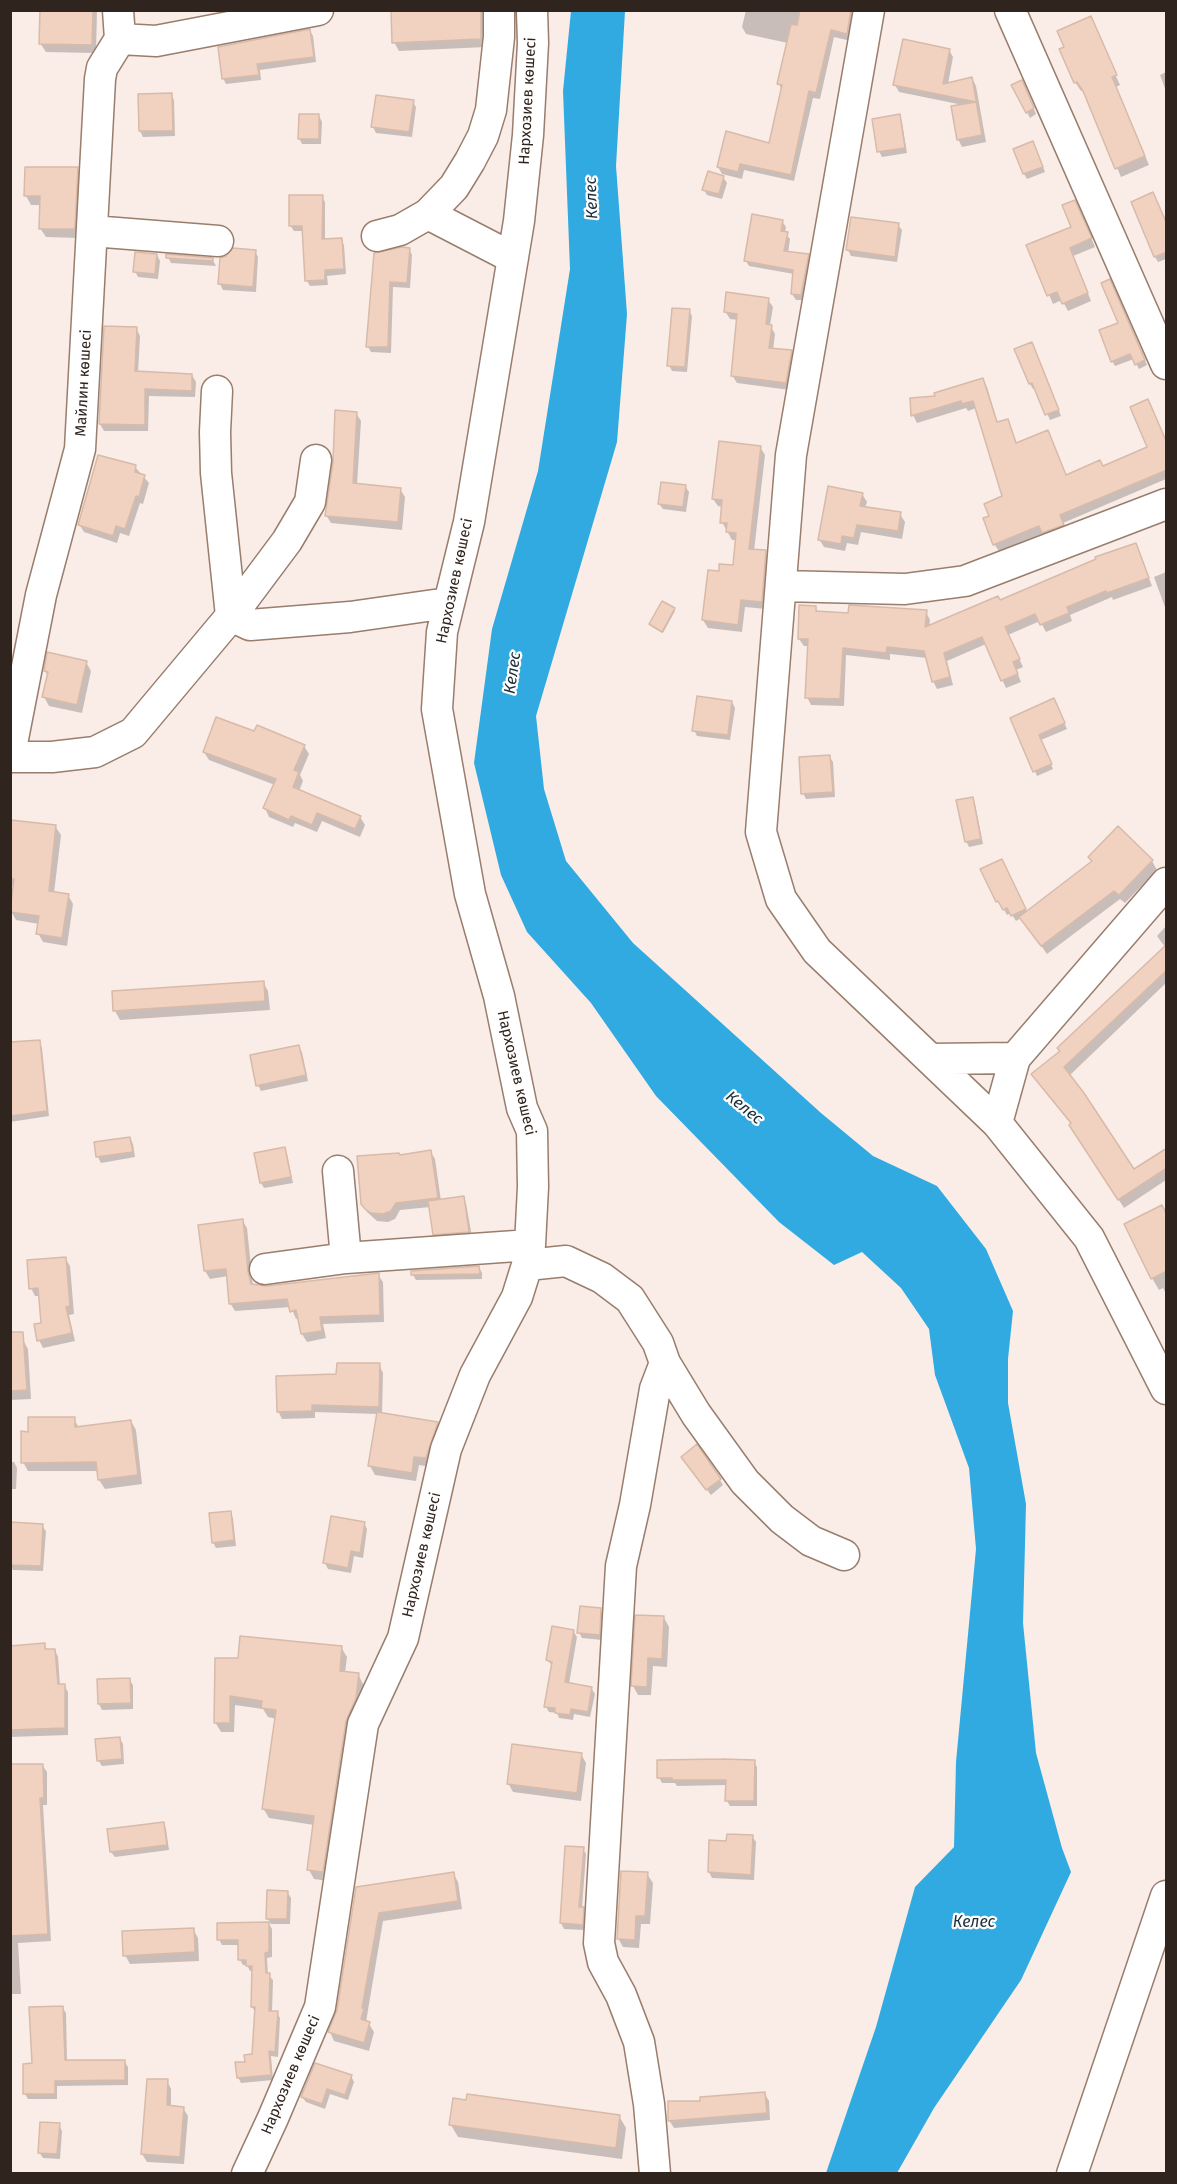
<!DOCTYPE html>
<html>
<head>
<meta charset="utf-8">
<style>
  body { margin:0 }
  #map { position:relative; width:1177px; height:2184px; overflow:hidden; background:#faede7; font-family:"Fira Sans",sans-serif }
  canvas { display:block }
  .frame { position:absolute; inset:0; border:12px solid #30241e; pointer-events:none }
</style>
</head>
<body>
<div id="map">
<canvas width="1177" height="2184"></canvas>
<div class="frame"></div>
</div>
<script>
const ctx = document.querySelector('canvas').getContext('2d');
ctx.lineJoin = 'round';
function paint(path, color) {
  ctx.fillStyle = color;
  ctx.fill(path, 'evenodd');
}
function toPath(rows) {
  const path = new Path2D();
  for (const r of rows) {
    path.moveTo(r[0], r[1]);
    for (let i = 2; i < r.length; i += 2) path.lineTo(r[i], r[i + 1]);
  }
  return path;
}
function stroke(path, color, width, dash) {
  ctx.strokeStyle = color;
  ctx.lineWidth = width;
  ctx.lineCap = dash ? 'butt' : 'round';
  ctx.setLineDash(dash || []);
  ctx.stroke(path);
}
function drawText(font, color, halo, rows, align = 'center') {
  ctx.font = font + ' "Fira Sans",sans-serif';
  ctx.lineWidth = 4.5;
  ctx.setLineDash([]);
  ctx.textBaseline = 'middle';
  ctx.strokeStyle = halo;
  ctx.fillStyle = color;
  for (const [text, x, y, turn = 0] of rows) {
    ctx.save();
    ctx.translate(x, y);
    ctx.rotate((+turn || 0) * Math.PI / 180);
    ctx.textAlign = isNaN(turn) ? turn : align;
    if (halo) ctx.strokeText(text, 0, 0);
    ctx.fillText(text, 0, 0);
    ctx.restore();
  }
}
paint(toPath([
  [571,11,625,11,616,166,627,314,617,442,536,716,544,789,566,861,633,943,821,1113,873,1156,937,1186,986,1249,1013,1311,1008,1359,1008,1403,1026,1504,1023,1623,1036,1753,1062,1848,1071,1872,1021,1980,934,2108,897,2173,826,2173,876,2027,915,1887,954,1847,956,1762,976,1549,969,1468,935,1375,929,1329,901,1288,862,1252,834,1265,779,1222,656,1096,591,1003,527,932,501,875,474,763,492,629,538,471,570,269,563,91]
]), '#30aae1');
paint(toPath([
  [41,10,97,10,96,53,46,52,40,43],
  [393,10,483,10,486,47,399,51,394,42],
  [746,10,858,10,851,41,834,37,820,99,813,98,794,181,744,170,742,179,722,174,718,167,770,145,782,90,778,83,788,43,746,34,742,27],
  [1093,27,1120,85,1116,87,1149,165,1121,177,1083,90,1081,91,1075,82],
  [310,31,313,36,316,62,260,70,261,80,226,84,223,78],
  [949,50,953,57,948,84,972,78,976,86,986,142,962,147,958,139,963,105,899,92,895,85],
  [1166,72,1166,91,1160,75],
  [1013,86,1024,87,1036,114,1030,118],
  [171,94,174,100,175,136,143,137,140,131],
  [413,102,416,107,412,137,376,133,373,127],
  [319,116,322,122,321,144,302,144,299,138],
  [899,116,902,122,907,153,882,157,879,151],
  [1036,148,1045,172,1027,179,1024,174],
  [77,169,82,178,79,238,46,237,40,228,41,205,31,205,26,196],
  [723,177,727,183,722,199,707,195,704,190],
  [322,197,325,202,325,240,341,239,344,245,346,274,327,276,328,285,310,286,307,281,304,231,294,231,290,225],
  [1079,209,1095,247,1073,256,1091,301,1068,311,1062,300,1053,304,1028,246,1073,227],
  [782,221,786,227,785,233,790,239,788,253,808,255,811,261,804,300,796,300,792,294,794,274,749,266,746,261],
  [898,225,902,230,897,262,851,256,848,250],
  [1166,226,1166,259,1158,262,1155,257],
  [409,249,412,255,410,288,393,287,391,353,371,352,368,347,375,254],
  [255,251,258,257,256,292,223,290,220,284],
  [157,255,160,261,158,279,138,277,135,271],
  [168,257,212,259,216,266,171,263],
  [1112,286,1147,365,1139,369,1134,359,1115,366,1112,361,1120,324],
  [768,300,773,307,770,325,775,334,773,350,791,352,795,359,790,390,737,383,732,375,738,320,730,319,725,311],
  [689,311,692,316,687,372,672,371,669,365],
  [136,328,140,336,138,373,192,375,196,382,195,397,149,396,148,431,104,431,100,424],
  [1016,349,1035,349,1061,416,1050,420,1036,388,1033,389,1030,384],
  [983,379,987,387,998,424,1008,421,1017,444,1048,432,1066,476,1103,468,1149,448,1166,436,1166,479,1063,523,1067,532,1048,540,1044,533,999,551,994,544,991,517,1004,497,976,408,968,411,966,408,917,423,913,415,937,398],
  [356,413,361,421,357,485,400,489,405,497,402,530,331,523,326,515],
  [760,447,765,455,754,551,765,552,770,560,766,609,745,607,742,632,708,628,703,620,720,573,734,567,737,540,732,540,722,522,723,507,718,506,713,499],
  [135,467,149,483,143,504,140,503,129,536,120,533,117,543,84,532,79,524],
  [685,486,689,492,686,512,663,509,659,504],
  [862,494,867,502,865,508,900,514,905,522,902,539,861,532,858,545,847,543,845,551,824,547,819,539],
  [1136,545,1152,586,1113,600,1112,597,1070,615,1072,621,1046,632,1040,621,1008,635,1023,667,1016,670,1021,682,1006,688,986,644,947,661,953,685,937,689,933,681,927,658,890,654,890,660,846,655,844,706,811,705,807,697,809,646,804,646,799,639,815,607,818,612,850,614,926,612,930,620,929,627,1000,602],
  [1166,572,1166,610,1154,577],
  [674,609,675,611,663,633,652,627,651,624],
  [86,662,91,671,82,713,49,706,44,697,48,676,45,671],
  [732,702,735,708,730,740,697,736,694,730],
  [1056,705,1067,729,1041,740,1053,769,1037,776,1012,718],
  [255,733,304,746,309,754,300,775,303,781,299,791,360,817,365,825,360,837,322,821,317,832,295,823,293,827,269,817,265,808,275,785,209,760,204,752],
  [829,756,833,762,835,797,806,799,803,793],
  [972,799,975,804,983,844,969,847,966,841],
  [10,821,55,826,61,835,54,893,68,895,73,904,67,946,43,942,38,933,39,924,16,920,11,911,14,887,10,885],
  [1118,828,1152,861,1157,870,1125,903,1120,899,1047,954,1021,918,1016,921,1011,913,1007,915,1002,906,1001,907,982,870,1005,866,1027,912,1093,862],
  [1166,926,1166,983,1069,1076,1133,1171,1166,1149,1166,1180,1124,1208,1071,1124,1038,1083,1061,1052,1165,947,1157,936],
  [263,982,268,991,270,1010,120,1020,115,1011,113,992],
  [39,1042,42,1048,49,1116,10,1122,10,1044],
  [298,1047,302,1052,308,1081,261,1091,258,1085],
  [130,1138,133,1144,135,1157,101,1163,98,1157,96,1144],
  [284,1149,287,1154,293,1183,264,1188,261,1183],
  [430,1151,435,1159,441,1201,463,1197,466,1203,472,1237,438,1240,435,1234,430,1207,400,1210,395,1219,388,1222,377,1221,367,1212,362,1204,400,1156],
  [1166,1212,1166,1294,1163,1288,1159,1290,1152,1278,1165,1213],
  [242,1220,247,1228,253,1286,267,1288,378,1275,383,1282,384,1322,323,1324,326,1338,307,1342,302,1334,299,1318,296,1319,291,1307,235,1311,230,1303,228,1276,210,1279,205,1271,200,1226],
  [65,1258,70,1266,74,1314,69,1315,75,1341,43,1348,39,1340,43,1324,40,1296,35,1296,31,1288],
  [479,1267,482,1273,482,1279,416,1280,413,1275],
  [23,1340,28,1349,31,1399,10,1400,10,1341],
  [379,1365,383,1373,382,1414,437,1423,442,1432,431,1467,419,1465,416,1481,375,1475,370,1466,378,1414,315,1412,315,1418,282,1419,278,1411,338,1376],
  [74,1419,79,1428,131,1421,136,1430,142,1484,105,1489,99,1480,98,1471,28,1471,23,1462,29,1433],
  [10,1462,14,1462,17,1468,16,1489,10,1489],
  [686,1463,720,1480,723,1485,711,1495],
  [230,1512,233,1518,236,1546,216,1548,213,1542],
  [364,1523,367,1529,363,1558,354,1556,351,1573,328,1569,325,1563],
  [42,1526,46,1531,43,1571,13,1570,10,1565,10,1551],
  [600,1609,604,1615,602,1640,582,1638,579,1632],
  [664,1618,669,1627,667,1667,653,1666,651,1695,638,1695,633,1686],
  [573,1631,577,1637,569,1684,591,1688,595,1694,590,1717,574,1714,573,1720,559,1718,557,1713,549,1712,546,1707,553,1666,547,1660],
  [44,1645,48,1651,55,1650,58,1657,60,1686,64,1685,68,1692,68,1735,10,1737,10,1647],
  [341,1647,347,1657,345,1673,358,1674,363,1684,361,1708,328,1881,314,1879,309,1870,314,1825,269,1818,263,1808,277,1719,268,1717,263,1709,235,1705,234,1732,221,1732,215,1722,239,1659],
  [129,1679,133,1685,133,1709,102,1710,99,1704,99,1680],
  [120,1739,123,1744,124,1764,102,1766,98,1760],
  [581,1754,586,1763,581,1801,513,1792,508,1783],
  [754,1762,757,1767,757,1806,730,1806,727,1801,727,1785,677,1786,675,1783,662,1783,659,1777],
  [42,1765,47,1772,47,1805,43,1805,51,1941,18,1943,21,1994,10,1994,10,1766],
  [163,1823,166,1829,169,1850,115,1857,111,1852],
  [752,1836,756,1842,754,1880,712,1878,709,1872,711,1842,728,1843],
  [567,1848,583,1849,586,1854,582,1908,586,1914,585,1930,564,1929,561,1923],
  [453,1873,458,1882,462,1909,383,1921,367,2016,366,2023,369,2024,374,2032,369,2051,334,2041,330,2032,339,2010,357,1888],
  [647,1874,653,1883,650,1924,641,1924,639,1948,623,1947,618,1938],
  [287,1892,291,1898,290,1924,271,1924,267,1918],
  [269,1924,272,1929,272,1957,267,1958,268,1975,273,1980,272,2012,277,2013,280,2018,278,2057,271,2056,273,2080,241,2083,238,2077,253,2056,256,2013,252,2007,253,1971,250,1971,247,1965,243,1965,240,1960,240,1945,222,1945,219,1939],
  [193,1929,198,1938,199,1961,130,1964,125,1955],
  [62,2007,66,2013,67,2062,124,2061,128,2067,128,2085,57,2086,57,2099,28,2099,25,2094,33,2065],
  [351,2076,354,2082,348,2100,330,2094,325,2109,306,2102,302,2097],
  [167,2081,171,2089,171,2107,183,2108,188,2116,184,2164,147,2162,142,2154],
  [764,2093,769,2101,770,2120,674,2128,669,2120,701,2102],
  [619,2116,626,2128,622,2159,458,2137,451,2125],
  [59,2125,62,2131,60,2159,43,2158,39,2152]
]), '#0003');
const building = toPath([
  [40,10,93,10,92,45,39,44,40,10],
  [391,10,481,10,481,39,392,43,391,10],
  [800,10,851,10,847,34,831,30,816,93,809,91,791,175,740,164,738,172,717,167,726,131,769,143,782,85,777,84,791,24,797,25,800,10],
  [1091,16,1117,75,1112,77,1145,156,1115,169,1083,91,1077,82,1074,83,1059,49,1064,47,1057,31,1091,16],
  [310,29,314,57,257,64,259,75,222,79,218,47,310,29],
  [903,39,950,49,943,84,972,77,982,135,957,140,951,106,976,102,893,85,903,39],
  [1022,80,1034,108,1026,113,1011,85,1022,80],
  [172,93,173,131,139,131,138,94,172,93],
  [376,95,414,100,409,132,371,127,376,95],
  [299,114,319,114,319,139,298,139,299,114],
  [900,114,905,148,877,152,872,119,900,114],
  [1033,141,1043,167,1023,174,1013,149,1033,141],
  [25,167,78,167,75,229,39,229,40,196,24,196,25,167],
  [708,171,724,176,719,194,702,190,708,171],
  [1153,192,1167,224,1167,252,1154,257,1131,202,1153,192],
  [289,195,323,195,322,239,342,238,344,269,325,270,325,280,305,281,302,226,289,226,289,195],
  [1075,200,1092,238,1070,248,1088,293,1062,304,1057,292,1047,296,1026,245,1071,227,1062,205,1075,200],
  [752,214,783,220,781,231,788,232,784,251,809,254,801,295,791,294,793,270,744,261,752,214],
  [851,217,899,223,895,257,846,250,851,217],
  [402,247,410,248,407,283,390,282,388,347,366,347,374,253,402,247],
  [233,248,256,250,253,287,218,284,220,258,226,256,233,248],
  [135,252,157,254,155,274,133,272,135,252],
  [166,254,213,258,213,261,166,258,166,254],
  [1110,279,1145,360,1135,365,1130,354,1111,362,1099,330,1118,323,1101,283,1110,279],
  [726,292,769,298,766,324,772,325,769,348,792,350,786,383,731,376,737,314,724,312,726,292],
  [672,308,690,309,685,367,667,366,672,308],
  [104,326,137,327,135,371,192,374,192,391,145,389,145,425,99,424,104,326],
  [1032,342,1059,410,1045,415,1032,383,1029,384,1014,349,1032,342],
  [983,378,997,422,1008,419,1016,443,1048,430,1066,475,1100,460,1103,466,1147,447,1130,407,1148,399,1167,443,1167,470,1060,515,1064,525,1042,533,1039,526,993,545,983,518,989,516,984,504,1002,496,973,401,962,404,961,401,911,416,910,398,935,396,934,393,983,378],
  [335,410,357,412,353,483,401,488,398,522,325,516,333,462,335,410],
  [719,441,761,446,749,549,766,550,762,602,741,600,738,625,702,620,708,570,719,571,719,564,733,565,736,533,726,532,727,523,720,523,722,500,712,499,719,441],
  [98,455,136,465,135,472,145,475,139,497,136,496,125,529,116,526,113,536,78,525,98,455],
  [661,482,686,485,683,507,658,504,661,482],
  [828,486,863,493,860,506,901,512,898,531,857,525,854,538,842,536,841,544,818,540,828,486],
  [1136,543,1149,578,1107,593,1106,591,1067,607,1069,613,1040,625,1035,614,1005,627,1020,659,1013,662,1018,674,1001,681,982,637,944,653,950,677,932,682,924,651,887,647,886,653,843,648,840,699,805,698,808,639,798,639,799,605,816,606,816,611,848,613,849,605,927,610,925,627,998,596,1000,600,1096,559,1095,557,1136,543],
  [662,601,675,608,662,632,649,624,662,601],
  [47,652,87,661,77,705,42,697,48,672,44,671,47,652],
  [697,696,732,701,728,735,692,731,697,696],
  [1054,698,1065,723,1039,735,1052,764,1033,772,1010,718,1054,698],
  [216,717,254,731,257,725,305,745,294,770,299,772,293,787,361,816,355,829,317,813,312,825,291,816,289,820,263,808,276,779,203,752,216,717],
  [830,755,833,792,801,794,799,757,830,755],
  [973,797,981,839,965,842,956,800,973,797],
  [11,820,56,825,49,891,69,894,62,938,36,934,39,916,10,912,14,879,10,879,11,820],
  [1118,826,1153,860,1119,895,1114,891,1041,946,1019,917,1092,861,1088,857,1118,826],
  [1002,859,1026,909,1011,916,1007,908,1003,910,998,901,996,902,980,869,1002,859],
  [1167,944,1167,970,1064,1067,1084,1093,1134,1169,1167,1148,1167,1168,1118,1200,1069,1125,1071,1123,1031,1074,1060,1051,1057,1048,1167,944],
  [264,981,265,1001,113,1011,112,991,264,981],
  [40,1040,47,1111,10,1116,10,1042,40,1040],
  [299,1045,306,1075,256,1086,250,1055,299,1045],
  [130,1137,133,1152,96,1157,94,1142,130,1137],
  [285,1147,291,1177,260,1183,254,1153,285,1147],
  [431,1150,438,1198,396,1203,391,1211,383,1214,371,1213,365,1209,361,1204,357,1156,399,1153,400,1155,431,1150],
  [464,1196,469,1232,433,1235,428,1201,464,1196],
  [1162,1205,1167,1215,1167,1271,1151,1279,1124,1224,1162,1205],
  [243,1219,248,1271,251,1284,267,1286,379,1273,380,1315,320,1317,322,1331,301,1334,296,1310,290,1312,287,1299,229,1304,226,1269,204,1271,198,1225,243,1219],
  [66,1257,70,1306,66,1307,72,1333,37,1341,34,1324,41,1323,38,1288,29,1289,27,1260,66,1257],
  [479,1266,480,1274,411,1275,411,1271,479,1266],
  [10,1332,23,1332,27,1390,10,1391,10,1332],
  [337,1363,380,1363,379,1407,312,1405,312,1411,277,1412,276,1376,336,1374,337,1363],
  [377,1412,438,1422,426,1458,414,1457,412,1473,368,1466,377,1412],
  [28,1417,75,1417,75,1427,131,1420,138,1475,98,1480,96,1462,21,1463,21,1431,28,1432,28,1417],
  [697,1444,721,1479,706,1490,681,1457,697,1444],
  [231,1511,234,1540,212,1543,209,1513,231,1511],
  [331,1516,365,1522,360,1553,351,1551,348,1568,323,1563,331,1516],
  [10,1522,43,1524,41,1566,10,1565,10,1522],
  [580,1606,601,1608,600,1635,577,1633,580,1606],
  [635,1615,664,1616,662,1659,648,1658,647,1687,631,1686,635,1615],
  [552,1626,574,1630,565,1682,592,1687,588,1712,571,1709,570,1715,555,1713,555,1708,544,1707,552,1662,546,1660,552,1626],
  [240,1636,342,1646,340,1671,359,1673,356,1698,346,1721,323,1872,307,1870,314,1816,262,1809,276,1710,261,1708,262,1701,230,1696,230,1723,214,1723,215,1658,238,1658,240,1636],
  [45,1643,45,1649,55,1649,58,1684,65,1684,65,1728,10,1730,10,1646,45,1643],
  [130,1678,131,1703,98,1704,97,1679,130,1678],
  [120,1737,122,1759,97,1761,95,1739,120,1737],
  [512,1744,582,1753,577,1793,507,1784,512,1744],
  [722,1759,755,1760,754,1801,725,1801,726,1780,672,1780,672,1778,657,1778,657,1760,722,1759],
  [10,1764,43,1764,44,1798,40,1798,48,1934,10,1936,10,1764],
  [164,1822,167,1845,110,1852,107,1829,164,1822],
  [727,1834,753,1835,751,1875,708,1872,709,1840,726,1841,727,1834],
  [565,1846,584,1847,579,1907,584,1907,583,1925,560,1923,565,1846],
  [621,1871,648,1872,645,1916,636,1916,635,1940,617,1939,621,1871],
  [454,1872,458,1901,379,1913,362,2008,364,2009,361,2019,370,2022,364,2043,328,2032,337,2010,356,1887,454,1872],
  [267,1890,288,1891,287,1919,266,1919,267,1890],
  [269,1922,269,1952,265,1953,266,1973,270,1973,269,2011,278,2011,275,2052,269,2051,271,2075,237,2078,235,2062,245,2062,244,2055,252,2054,255,2007,251,2007,252,1966,246,1966,246,1960,238,1960,238,1940,217,1940,217,1923,269,1922],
  [194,1928,195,1952,123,1956,122,1931,194,1928],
  [63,2006,65,2060,125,2060,125,2080,55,2081,55,2094,23,2094,23,2064,32,2063,29,2007,63,2006],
  [315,2063,352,2075,345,2095,327,2089,322,2104,301,2097,315,2063],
  [147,2079,168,2079,167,2105,184,2107,180,2157,141,2154,147,2079],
  [765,2092,767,2113,668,2121,668,2101,700,2101,700,2097,765,2092],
  [467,2094,620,2115,616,2148,449,2125,453,2098,466,2100,467,2094],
  [40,2122,60,2123,57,2154,38,2153,40,2122]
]);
paint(building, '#f1d2c1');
stroke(building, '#d8baa9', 1.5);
const minor = toPath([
  [869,10,791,455,761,832,781,899,817,951,997,1123,1089,1238,1166,1389],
  [1010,10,1166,364],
  [120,39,156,41,318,10],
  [428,214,513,258],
  [92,231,218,241],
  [377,236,400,230,428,214,454,187,470,161,483,136,491,110,499,37,499,10],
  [217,391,215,432,216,473,231,616],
  [781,586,905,589,965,581,1166,504],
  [231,616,250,625,350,617,448,603],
  [10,754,41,595,80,449,100,79,102,68,120,39,118,10],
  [10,757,52,757,95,752,133,733,231,616,287,541,310,502,316,460],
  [931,1059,1015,1058],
  [997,1123,1015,1058,1166,883],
  [338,1171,346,1258],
  [527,1265,566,1261,602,1278,630,1299,658,1343,665,1363,696,1414,745,1482,782,1519,811,1541,844,1555],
  [265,1269,346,1258,530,1245],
  [247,2174,273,2118,320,2007,363,1724,403,1638,446,1449,475,1375,517,1297,527,1265,530,1245,533,1187,532,1131,522,1108,499,996,470,894,437,709,442,632,469,522,519,221,528,135,533,43,532,10],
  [655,2174,649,2104,639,2042,621,1995,603,1962,599,1943,621,1566,635,1505,655,1389,665,1363],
  [1072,2174,1166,1896]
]);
stroke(minor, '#997d6d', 33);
stroke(minor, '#fff', 30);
drawText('15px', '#30241e', '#fefefe', [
  ["Нархозиев көшесі",528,101,-87],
  ["Майлин көшесі",84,383,-87],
  ["Нархозиев көшесі",455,581,-78],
  ["Нархозиев көшесі",516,1073,77],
  ["Нархозиев көшесі",422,1555,-77],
  ["Нархозиев көшесі",291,2075,-67]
]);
drawText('italic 16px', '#1b2e39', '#fefefe', [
  ["Келес",592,198,-92],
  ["Келес",513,673,-82],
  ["Келес",744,1108,39],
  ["Келес",974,1923]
]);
</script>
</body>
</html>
